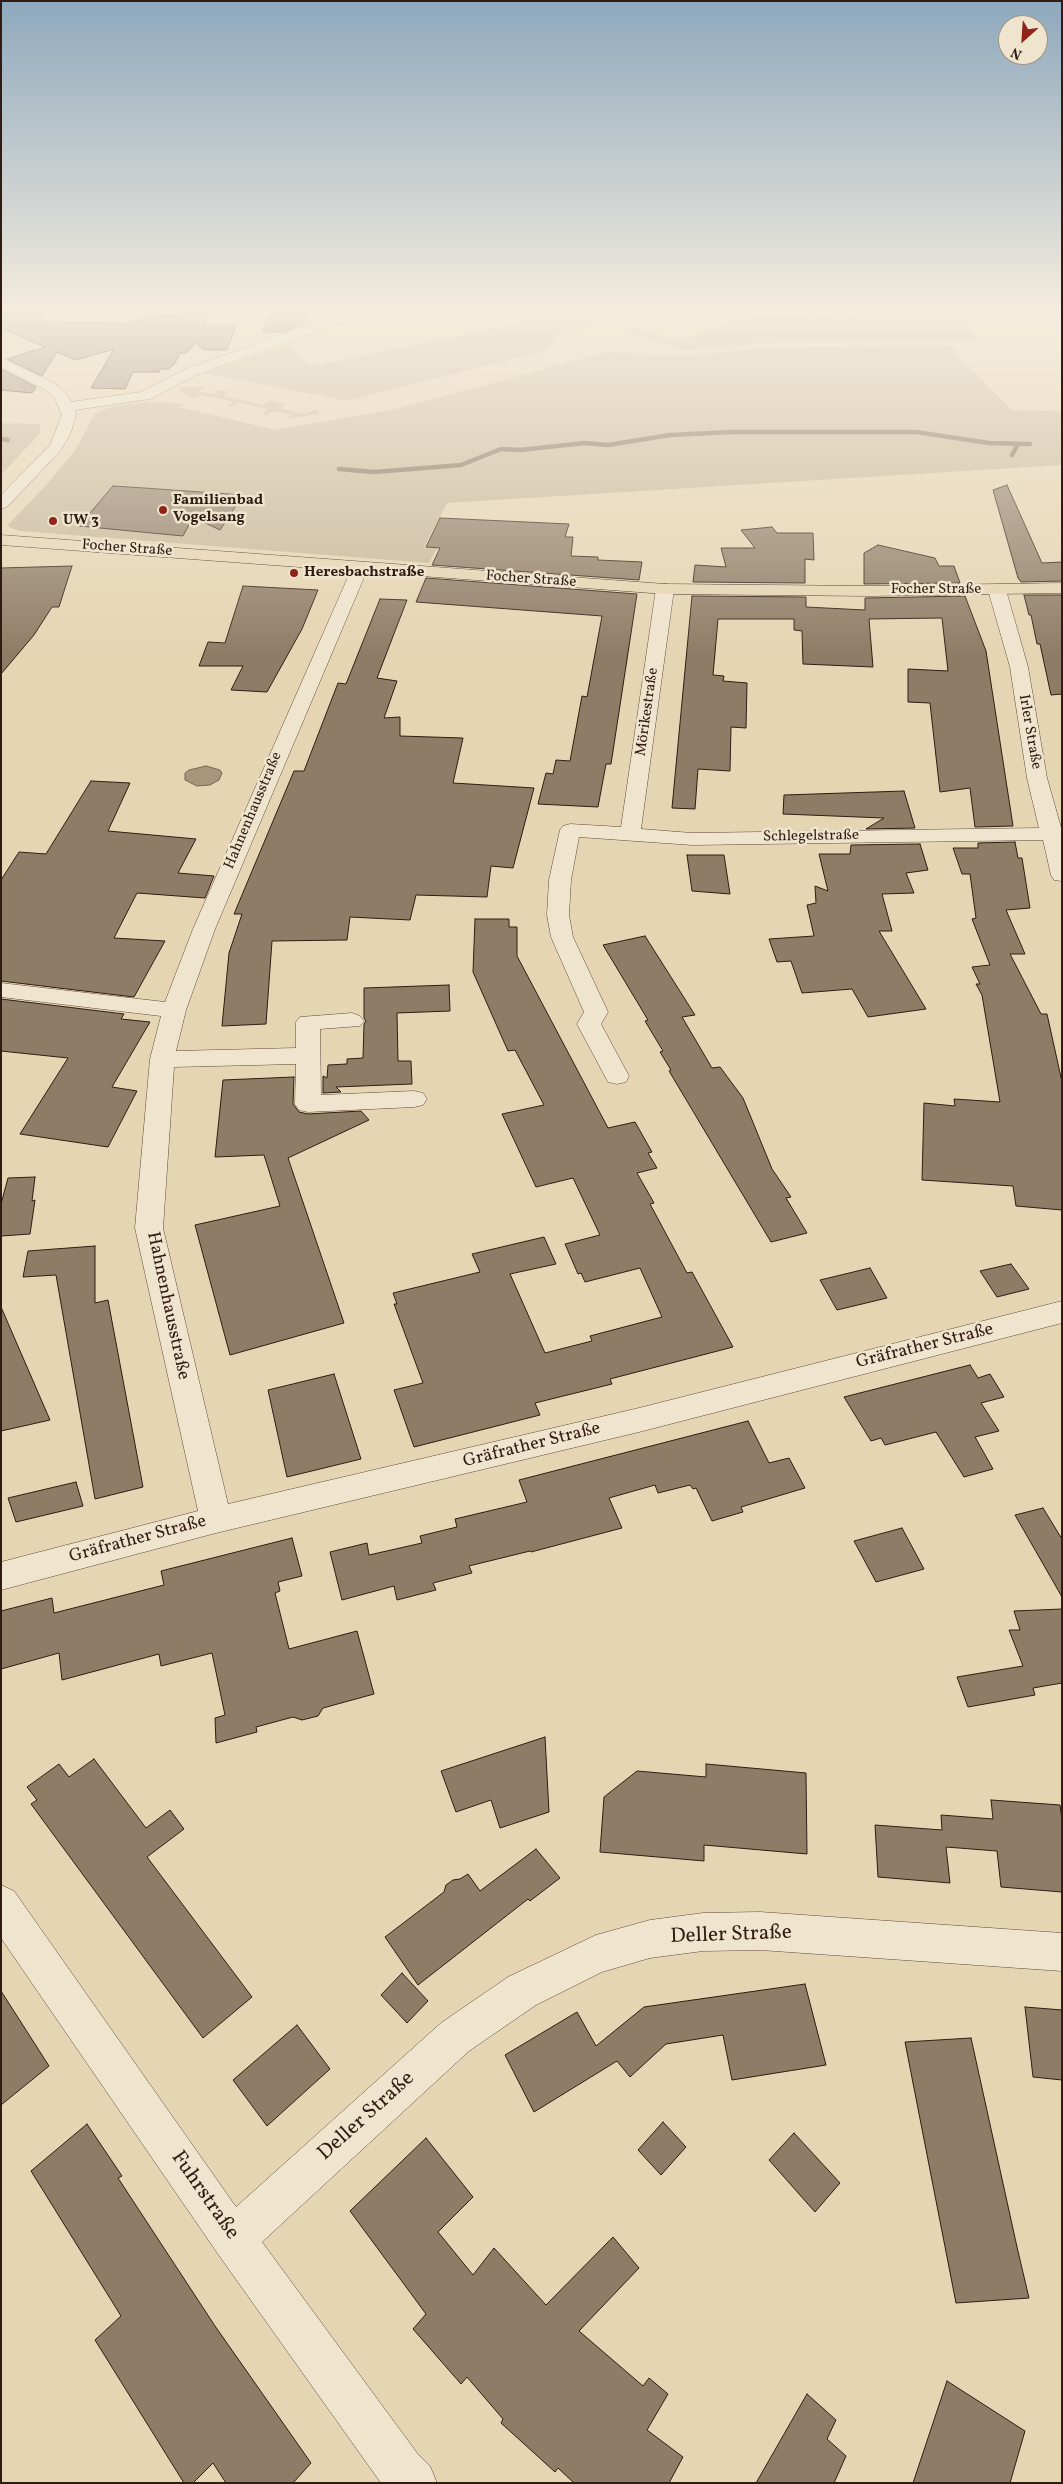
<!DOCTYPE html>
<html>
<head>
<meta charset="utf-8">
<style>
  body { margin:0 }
  #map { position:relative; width:1063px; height:2484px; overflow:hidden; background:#e6d5b3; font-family:Vollkorn,serif }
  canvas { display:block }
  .frame { position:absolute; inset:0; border:2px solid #301c12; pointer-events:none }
  .north { position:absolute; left:998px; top:15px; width:50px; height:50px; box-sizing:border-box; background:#efe4ce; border:1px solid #a39483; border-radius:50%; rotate:206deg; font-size:14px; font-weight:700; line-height:20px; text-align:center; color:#301c12 }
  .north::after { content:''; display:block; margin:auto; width:18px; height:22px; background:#8f2418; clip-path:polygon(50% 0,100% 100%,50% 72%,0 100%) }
</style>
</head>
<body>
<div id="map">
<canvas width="1063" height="2484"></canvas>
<div class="frame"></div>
<div class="north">N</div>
</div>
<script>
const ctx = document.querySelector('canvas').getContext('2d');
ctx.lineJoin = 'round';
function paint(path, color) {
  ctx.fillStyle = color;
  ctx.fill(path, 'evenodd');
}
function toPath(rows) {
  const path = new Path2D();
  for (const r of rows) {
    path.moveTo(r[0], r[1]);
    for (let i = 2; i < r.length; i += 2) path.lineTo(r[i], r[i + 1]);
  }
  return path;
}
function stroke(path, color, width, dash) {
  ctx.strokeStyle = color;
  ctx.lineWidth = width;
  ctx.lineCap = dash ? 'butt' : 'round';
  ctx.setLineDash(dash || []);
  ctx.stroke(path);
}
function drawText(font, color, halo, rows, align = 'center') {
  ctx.font = font + ' Vollkorn,serif';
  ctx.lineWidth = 5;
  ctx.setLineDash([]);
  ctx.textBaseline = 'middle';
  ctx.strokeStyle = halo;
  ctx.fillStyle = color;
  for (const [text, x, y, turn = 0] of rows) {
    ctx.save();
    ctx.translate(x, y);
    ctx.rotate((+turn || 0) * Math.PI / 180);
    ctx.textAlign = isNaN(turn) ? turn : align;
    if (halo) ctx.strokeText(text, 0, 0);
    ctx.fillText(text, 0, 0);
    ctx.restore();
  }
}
paint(toPath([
  [554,308,602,308,604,320,556,336,548,350,347,401,204,373,289,344,309,367,528,321,556,311],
  [639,308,730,308,731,312,689,326,641,311],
  [901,308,958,308,977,340,775,342,678,351,670,345,625,331,635,328,680,341,743,316,867,315],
  [951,345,960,359,1012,410,1062,411,1062,465,447,503,424,547,437,548,429,563,20,531,11,528,8,525,48,483,76,449,95,413,114,406,149,402,185,404,179,407,275,430,396,409,608,352,677,356,773,348],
  [178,387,206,387,199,391,212,394,219,390,229,392,223,396,263,405,270,401,286,404,280,409,306,414,314,410,319,411,318,414,286,419,292,414,274,411,266,415,261,414,268,409,240,403,231,407,227,406,234,402,202,395,194,399,182,393],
  [1,423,40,424,40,433,2,474]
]), '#c7b698');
const water = toPath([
  [206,766,220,770,222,773,219,780,210,785,197,786,185,780,185,773,189,770,206,766]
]);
paint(water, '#a8967c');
stroke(water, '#786552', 1);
stroke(toPath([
  [1,439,8,440],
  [1012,455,1018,444],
  [339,469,374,472,461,465,501,449,520,450,585,443,608,445,670,435,732,432,916,432,989,443,1030,444]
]), '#786552', 4.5);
const building = toPath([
  [182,308,210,308,204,326,236,326,227,350,204,350,196,343,186,353,180,353,175,363,169,369,160,369,159,372,133,372,125,389,91,388,114,349,76,360,57,352,42,376,7,359,45,347,1,328,1,309,48,310,40,322,131,323,133,320,139,320,143,315,180,315,182,308],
  [274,308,310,308,303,325,282,332,262,332,274,308],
  [1,369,36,387,32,393,1,390,1,369],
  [1007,485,1042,563,1062,562,1062,581,1021,582,1018,578,993,490,1007,485],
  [113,486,144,488,243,495,220,530,193,517,183,536,79,526,113,486],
  [440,518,569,524,565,537,573,537,571,556,598,557,598,560,642,562,639,580,432,565,440,548,426,547,440,518],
  [772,527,777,533,813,533,814,560,805,559,805,583,693,582,695,565,726,567,721,548,755,548,741,530,772,527],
  [878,545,935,558,939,566,954,566,960,583,864,584,864,553,878,545],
  [72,566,59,607,52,607,34,635,1,674,1,568,72,566],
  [426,578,637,594,611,764,606,764,598,807,538,804,546,773,553,774,556,760,570,761,582,696,587,697,602,616,416,602,426,578],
  [243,586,318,590,302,629,267,692,231,690,243,666,199,666,208,642,225,643,243,586],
  [1024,595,1062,595,1062,694,1051,695,1040,644,1037,644,1031,615,1029,615,1024,595],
  [692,596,806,597,806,607,865,610,865,598,965,596,986,651,1013,826,975,827,970,788,940,792,930,703,908,702,908,669,948,671,942,618,869,619,873,667,803,664,802,631,794,630,794,619,718,619,713,675,724,676,723,681,747,683,746,728,731,727,730,771,698,769,695,809,672,808,692,596],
  [380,599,407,600,377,678,397,681,384,718,400,717,400,736,463,738,453,783,534,788,513,868,491,866,487,897,416,895,410,920,350,917,347,940,272,941,266,1024,222,1026,229,953,242,914,234,914,294,771,304,771,338,683,346,684,380,599],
  [91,781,130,783,108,831,196,839,178,873,214,876,205,898,137,893,114,938,165,941,134,997,1,981,1,880,19,852,46,854,91,781],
  [904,791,915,828,866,829,884,818,783,814,784,795,904,791],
  [1015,842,1018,858,1022,858,1030,908,1006,910,1025,954,1010,954,1041,1014,1047,1014,1062,1082,1062,1210,1016,1206,1013,1186,922,1180,924,1103,955,1106,954,1099,1000,1102,982,995,976,984,980,984,972,967,990,965,972,919,976,918,970,874,962,874,953,848,978,848,978,843,1015,842],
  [920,844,928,870,906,873,914,893,882,894,892,931,879,931,926,1009,868,1017,852,989,802,993,791,961,777,962,769,939,814,936,807,905,816,903,815,886,828,891,819,854,850,854,851,845,920,844],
  [687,855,724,855,730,894,692,891,687,855],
  [475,919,509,919,509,927,517,927,517,956,608,1128,635,1122,652,1152,648,1153,657,1168,637,1173,654,1203,650,1204,687,1273,692,1272,733,1347,610,1379,612,1384,535,1403,540,1415,414,1447,394,1390,423,1383,394,1304,397,1304,393,1293,480,1272,472,1254,544,1237,556,1264,510,1274,545,1353,592,1341,590,1336,662,1317,640,1268,585,1282,581,1273,578,1274,565,1244,600,1235,573,1178,536,1187,502,1114,544,1105,515,1050,508,1051,473,972,475,919],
  [645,936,695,1015,682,1017,712,1068,720,1067,743,1098,772,1169,791,1197,786,1198,807,1233,771,1242,669,1071,671,1070,660,1052,663,1051,645,1021,648,1020,603,945,645,936],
  [449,985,450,1011,397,1013,398,1061,411,1061,412,1084,336,1087,341,1092,323,1093,323,1076,327,1078,328,1065,347,1064,347,1059,363,1058,364,1024,366,1021,364,1018,364,988,449,985],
  [1,999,124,1014,121,1019,150,1022,112,1087,137,1091,108,1147,20,1134,68,1058,1,1051,1,999],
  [294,1077,293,1104,299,1112,308,1114,361,1111,369,1120,288,1158,344,1323,230,1355,195,1225,280,1206,264,1155,215,1157,223,1080,294,1077],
  [35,1177,32,1201,35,1200,30,1234,1,1236,1,1204,8,1178,35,1177],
  [95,1246,95,1303,108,1300,143,1487,95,1499,56,1275,23,1277,28,1251,95,1246],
  [1011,1264,1029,1289,997,1297,980,1271,1011,1264],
  [870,1268,887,1298,837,1310,820,1280,870,1268],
  [1,1307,50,1420,1,1431,1,1307],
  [970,1365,978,1378,990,1374,1004,1397,981,1403,999,1431,975,1437,993,1469,964,1477,936,1432,885,1445,881,1438,871,1441,844,1397,970,1365],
  [334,1374,361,1459,287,1477,268,1390,334,1374],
  [748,1421,769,1463,789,1458,805,1488,741,1507,743,1512,712,1521,696,1488,693,1489,690,1485,658,1493,655,1485,609,1498,622,1528,531,1552,530,1551,469,1566,472,1573,433,1583,436,1590,397,1600,394,1586,342,1600,330,1552,367,1543,369,1555,422,1543,420,1536,457,1527,455,1519,527,1502,519,1480,748,1421],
  [76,1482,83,1506,16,1522,8,1498,76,1482],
  [1043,1508,1062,1539,1062,1597,1015,1515,1043,1508],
  [902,1528,924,1569,876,1582,854,1541,902,1528],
  [292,1538,302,1576,278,1582,280,1591,275,1593,289,1649,357,1631,374,1694,323,1708,318,1716,302,1720,293,1717,256,1727,257,1732,216,1743,215,1718,225,1715,212,1653,161,1666,159,1654,62,1680,59,1653,1,1669,1,1611,52,1598,54,1613,164,1585,161,1571,292,1538],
  [1062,1609,1062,1683,1033,1688,1035,1695,968,1707,957,1677,1023,1666,1009,1630,1020,1630,1014,1611,1062,1609],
  [545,1737,549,1812,500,1828,491,1800,456,1812,441,1771,545,1737],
  [94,1759,146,1828,170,1810,184,1829,147,1857,252,1997,203,2038,31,1804,37,1800,27,1787,59,1764,69,1777,94,1759],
  [706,1764,806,1773,807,1854,704,1845,704,1861,600,1852,604,1797,637,1771,706,1777,706,1764],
  [991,1800,1060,1805,1062,1820,1062,1892,1001,1887,997,1851,946,1847,950,1883,878,1877,875,1825,942,1830,941,1815,993,1819,991,1800],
  [536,1849,560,1878,530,1901,528,1899,418,1985,385,1937,444,1892,446,1885,453,1880,460,1879,468,1874,480,1891,536,1849],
  [402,1973,428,2001,407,2023,381,1995,402,1973],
  [805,1984,826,2065,732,2080,723,2035,666,2044,630,2077,617,2061,534,2112,505,2055,577,2012,596,2046,644,2007,805,1984],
  [1,1991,49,2066,1,2105,1,1991],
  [1025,2007,1062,2010,1062,2080,1033,2077,1025,2007],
  [297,2025,330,2069,267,2126,233,2080,297,2025],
  [971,2038,1017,2247,1029,2298,956,2303,905,2042,971,2038],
  [663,2122,686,2147,661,2175,638,2150,663,2122],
  [87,2124,122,2176,118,2178,215,2326,311,2463,293,2483,226,2483,213,2463,193,2483,184,2483,95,2340,121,2316,31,2171,87,2124],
  [794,2133,840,2183,815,2212,769,2160,794,2133],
  [426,2138,473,2197,438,2232,473,2275,494,2248,546,2305,613,2237,639,2268,579,2331,643,2386,649,2378,668,2394,647,2430,683,2457,669,2483,574,2483,558,2468,555,2472,501,2423,503,2419,467,2377,461,2384,413,2329,426,2314,350,2211,426,2138],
  [947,2381,1025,2431,1010,2483,913,2483,947,2381],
  [807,2394,836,2420,827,2439,846,2456,834,2483,756,2483,807,2394]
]);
paint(building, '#8f7c66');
stroke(building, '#301c12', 1);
const minor = toPath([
  [145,308,158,308,151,313,147,312,145,308],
  [332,308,344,308,342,314,368,308,389,308,387,311,338,323,196,375,150,399,75,410,76,415,71,432,61,450,7,507,1,509,1,495,50,445,62,415,54,397,44,389,1,367,1,358,54,383,65,392,71,402,141,392,186,369,328,318,332,308],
  [360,563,366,564,368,568,215,929,186,1010,176,1051,296,1048,296,1022,300,1017,352,1013,360,1016,364,1021,360,1026,320,1029,321,1095,414,1091,423,1093,427,1099,423,1105,414,1107,308,1112,299,1110,295,1104,296,1064,174,1067,163,1228,228,1504,639,1408,1062,1301,1062,1323,639,1432,216,1533,1,1590,1,1562,198,1511,135,1228,150,1059,161,1016,1,997,1,983,165,1002,193,929,352,568,354,564,360,563],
  [665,584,671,585,674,589,641,829,692,833,1039,828,1027,778,1010,667,988,590,991,586,997,585,1003,586,1006,590,1028,667,1047,778,1062,831,1062,881,1054,880,1051,875,1043,840,692,845,579,837,571,880,569,915,573,937,608,1012,601,1024,629,1076,626,1082,617,1084,608,1082,577,1024,584,1012,551,937,547,915,549,880,560,830,563,826,570,824,621,827,656,589,659,585,665,584],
  [1,1885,14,1891,236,2207,441,2023,508,1977,596,1935,650,1920,703,1913,760,1912,1062,1933,1062,1971,760,1950,703,1951,650,1958,602,1972,536,2005,469,2051,262,2242,417,2453,430,2466,437,2483,381,2483,218,2254,1,1938,1,1885]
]);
const major = toPath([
  [1,535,665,584,870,586,1062,583,1062,593,870,596,665,594,1,545,1,535]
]);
stroke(minor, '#5e4a3a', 1);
stroke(major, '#301c12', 1);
paint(minor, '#efe4ce');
paint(major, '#e6d5b3');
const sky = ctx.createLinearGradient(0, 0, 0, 656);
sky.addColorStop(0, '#8ea8bd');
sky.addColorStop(0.47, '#f4ecdd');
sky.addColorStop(1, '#f4ecdd00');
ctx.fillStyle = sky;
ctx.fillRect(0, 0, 1063, 656);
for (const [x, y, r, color] of [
  [163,510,5,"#8f2418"],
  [53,521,5,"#8f2418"],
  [294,573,5,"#8f2418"]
]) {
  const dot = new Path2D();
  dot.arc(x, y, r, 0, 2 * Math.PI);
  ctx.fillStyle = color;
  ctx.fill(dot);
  stroke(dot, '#efe4ce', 2);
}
drawText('bold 15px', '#301c12', '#efe4ce', [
  ["Familienbad",173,501],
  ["Vogelsang",173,518],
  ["UW 3",63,521],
  ["Heresbachstraße",304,573]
], 'left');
drawText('15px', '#301c12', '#efe4ce', [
  ["Focher Straße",127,549,4],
  ["Focher Straße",531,580,4],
  ["Focher Straße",936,590],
  ["Mörikestraße",648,712,-82],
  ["Irler Straße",1029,732,80],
  ["Hahnenhausstraße",254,811,-67],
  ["Schlegelstraße",811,837,-1]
]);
drawText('18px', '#301c12', '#efe4ce', [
  ["Hahnenhausstraße",167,1306,78],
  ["Gräfrather Straße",925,1347,-14],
  ["Gräfrather Straße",532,1446,-14],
  ["Gräfrather Straße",138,1540,-15]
]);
drawText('21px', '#301c12', '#efe4ce', [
  ["Deller Straße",731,1936,-2],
  ["Deller Straße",367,2117,-42],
  ["Fuhrstraße",204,2196,55]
]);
</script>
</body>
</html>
